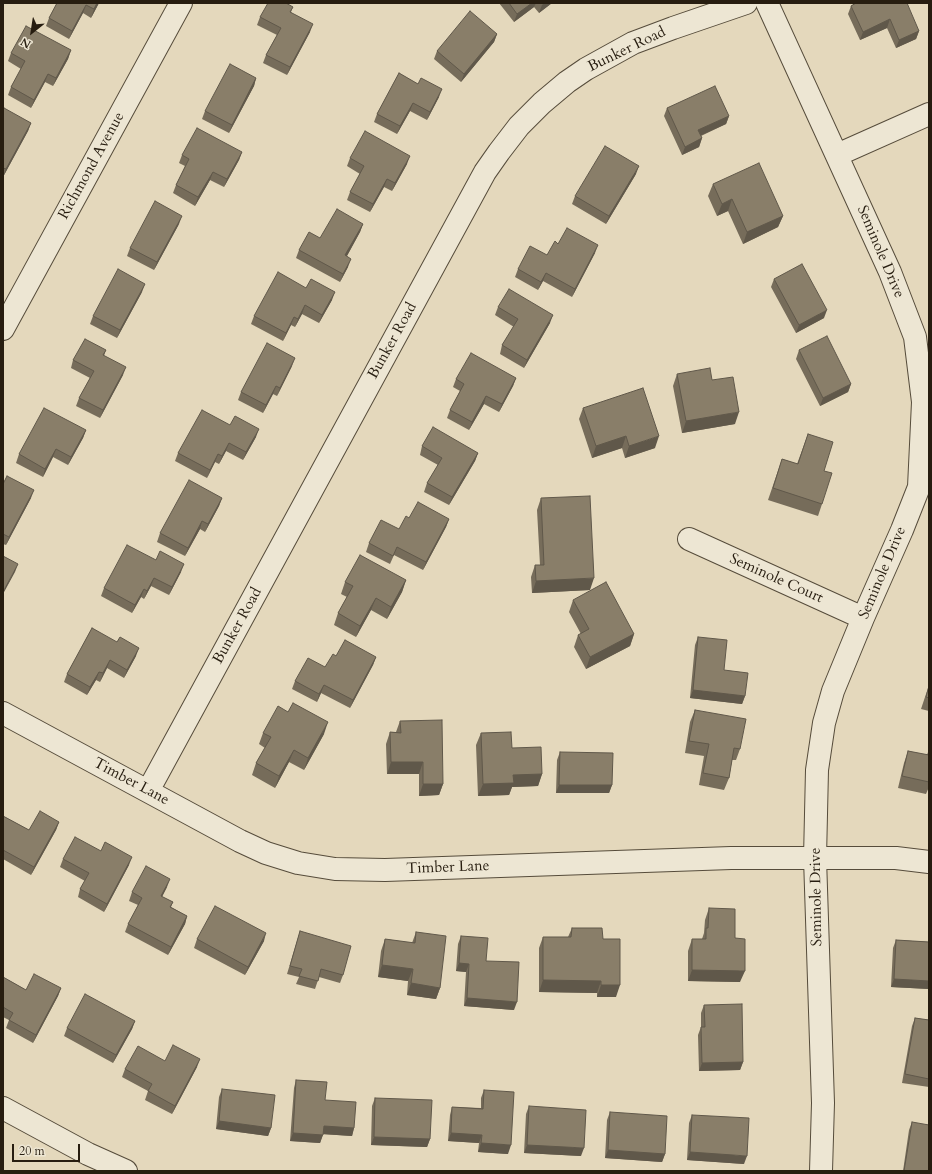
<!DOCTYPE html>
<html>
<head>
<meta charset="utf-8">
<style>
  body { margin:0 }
  #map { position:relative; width:932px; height:1174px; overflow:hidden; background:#e4d8bc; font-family:Cardo,serif }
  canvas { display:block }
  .frame { position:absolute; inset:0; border:4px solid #271d10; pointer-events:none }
  .north { position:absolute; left:12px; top:12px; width:40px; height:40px; -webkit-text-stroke:3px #ede6d3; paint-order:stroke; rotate:210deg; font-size:11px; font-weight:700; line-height:16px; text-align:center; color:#271d10 }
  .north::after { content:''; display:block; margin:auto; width:14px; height:18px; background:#271d10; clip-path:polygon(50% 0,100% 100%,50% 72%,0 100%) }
  .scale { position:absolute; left:12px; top:1144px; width:68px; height:18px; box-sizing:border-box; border:2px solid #271d10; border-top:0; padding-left:5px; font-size:12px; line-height:14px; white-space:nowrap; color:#271d10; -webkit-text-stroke:3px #ede6d3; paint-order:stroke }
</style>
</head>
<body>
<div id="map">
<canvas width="932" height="1174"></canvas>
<div class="frame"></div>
<div class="north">N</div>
<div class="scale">20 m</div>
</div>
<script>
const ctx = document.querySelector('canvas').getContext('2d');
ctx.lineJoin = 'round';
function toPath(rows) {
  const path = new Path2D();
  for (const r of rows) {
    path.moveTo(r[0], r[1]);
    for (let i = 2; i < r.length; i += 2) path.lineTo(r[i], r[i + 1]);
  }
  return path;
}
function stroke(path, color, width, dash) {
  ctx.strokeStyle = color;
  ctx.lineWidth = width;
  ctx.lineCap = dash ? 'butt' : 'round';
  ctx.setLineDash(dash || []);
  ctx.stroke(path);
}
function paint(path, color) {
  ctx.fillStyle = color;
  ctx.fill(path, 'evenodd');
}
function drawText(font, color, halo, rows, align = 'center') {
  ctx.font = font + ' Cardo,serif';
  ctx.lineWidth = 4;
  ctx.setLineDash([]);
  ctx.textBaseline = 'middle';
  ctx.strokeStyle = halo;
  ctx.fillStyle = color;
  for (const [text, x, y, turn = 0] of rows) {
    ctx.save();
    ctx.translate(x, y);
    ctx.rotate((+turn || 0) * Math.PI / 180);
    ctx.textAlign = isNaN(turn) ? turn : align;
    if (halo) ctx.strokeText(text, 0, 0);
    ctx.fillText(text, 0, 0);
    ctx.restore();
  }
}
const minor = toPath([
  [767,3,890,272,915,337,923,402,919,487,902,530,863,618,833,691,824,723,817,770,815,858,823,1103,821,1171],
  [837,155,929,114],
  [3,329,181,3],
  [689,539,863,618],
  [3,713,240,841,266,853,298,863,335,869,385,870,731,858,896,858,929,862],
  [148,791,485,172,499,152,519,126,542,103,567,82,586,69,633,43,673,28,746,3],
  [3,1108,88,1154,126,1171]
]);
stroke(minor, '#564c3b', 24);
stroke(minor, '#ede6d3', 22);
paint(toPath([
  [57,3,99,3,91,18,83,13,69,39,46,26,49,18],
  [499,3,552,3,539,13,534,7,514,22],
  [856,3,919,31,916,39,896,48,887,28,860,40,848,14,851,6],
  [293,7,291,12,310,32,287,75,263,63,266,55,277,35,257,25,260,17],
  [497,34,494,42,461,82,434,59,437,51],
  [71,50,68,59,53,86,45,82,31,108,8,95,11,87,21,69,8,61,11,53],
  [399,73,439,97,427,120,410,111,397,134,374,122,377,114],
  [256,78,254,86,229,133,202,119,205,111],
  [667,108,729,116,726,124,701,136,702,138,699,147,682,155,664,116],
  [3,111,31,123,28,131,3,177],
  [242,152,239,160,224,187,210,180,195,206,173,193,176,185,185,166,179,163,182,155],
  [350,158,407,164,392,191,384,187,370,212,347,200,350,192,360,174,347,166],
  [636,174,606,224,572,204,575,196],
  [713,184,783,216,778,227,743,244,728,211,717,216,708,196],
  [179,224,154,270,127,256,130,248],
  [363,224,360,232,347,256,348,267,340,282,296,258,299,250,320,238],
  [558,244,595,253,572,297,543,281,538,290,515,277,518,269,547,255],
  [774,279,824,318,796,333,771,287],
  [306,288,332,300,319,323,302,314,295,327,291,325,283,341,251,324,254,316],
  [142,292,117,338,90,324,93,316],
  [498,307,550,323,524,368,500,354,502,345,514,327,495,315],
  [106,350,104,356,123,375,100,418,76,406,79,398,90,378,71,368,73,360],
  [799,350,851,384,848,392,820,406,796,359],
  [292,366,277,396,273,394,263,413,238,400,241,392],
  [677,374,712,380,735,424,682,433,673,386],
  [516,378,513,386,499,412,484,404,469,430,447,418,450,410,460,391,453,387,456,379],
  [583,408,655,448,625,458,622,448,592,458,579,419],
  [230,425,256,437,243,460,226,451,219,464,215,462,207,478,175,461,178,453],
  [86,430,83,438,68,465,53,457,43,477,16,463,19,454],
  [808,434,824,471,822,504,818,516,768,500,782,459,797,464],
  [422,446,478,453,475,461,449,505,424,492,427,483,438,465,420,455],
  [3,484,31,498,6,545,3,544],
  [222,498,219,506,205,532,200,529,185,556,157,542,160,533],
  [541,498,590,590,532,593,531,577,535,565,540,565,537,510],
  [409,518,449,519,446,527,423,570,394,555,390,564,366,552,369,543,399,529],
  [156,560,181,572,169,595,151,586,144,599,141,597,132,613,101,596,104,588],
  [406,580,402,592,387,619,371,610,356,637,334,625,338,613,347,597,341,594,345,582],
  [573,600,634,634,630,646,586,669,574,647,578,635,581,634,569,612],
  [92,628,136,656,124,678,107,668,100,682,96,680,87,695,64,682,67,674],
  [698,637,724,670,745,696,742,704,690,698,695,645],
  [336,656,376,657,373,665,350,708,321,693,317,702,292,689,295,681,325,667],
  [929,685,929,711,921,709],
  [695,710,740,749,736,760,732,760,729,778,724,790,699,785,704,756,685,753,690,722],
  [400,721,443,784,439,795,419,796,419,774,387,774,386,744,390,732,396,732],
  [263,733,324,734,304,770,289,762,275,788,252,775,256,763,265,748,259,744],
  [481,733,512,748,542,774,538,786,512,787,509,795,478,796,476,745],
  [929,749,929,787,926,794,898,788,904,763,908,751,927,755],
  [560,752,612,785,609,793,556,793,557,760],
  [3,816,29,830,59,822,56,830,31,875,3,859],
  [101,851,129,865,104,912,78,897,80,889,85,881,60,867,63,859],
  [167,887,162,897,173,902,171,907,187,916,185,924,168,955,125,932,128,924,138,905,129,901,132,892],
  [709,908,735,938,740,982,688,981,688,951,692,939,702,939,704,933,705,920],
  [572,928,603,939,616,997,597,997,597,993,539,992,539,948,543,937,568,937],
  [300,931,343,975,340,983,319,977,315,989,296,984,299,977,287,974],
  [416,932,440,988,436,999,407,995,408,981,378,977,381,951,385,939,412,943],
  [461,936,486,961,514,1010,464,1006,466,972,456,971,458,944],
  [197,939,264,941,245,975,194,948],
  [896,940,929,942,929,989,891,987,893,948],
  [3,977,26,990,61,988,58,996,33,1043,6,1028,9,1020,3,1017],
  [704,1005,743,1062,740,1070,699,1071,698,1035,701,1027,701,1013],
  [915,1018,929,1020,929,1087,902,1083,912,1026],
  [135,1021,132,1029,113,1063,64,1036,67,1028],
  [165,1061,197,1067,172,1114,145,1100,148,1091,122,1077,125,1069],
  [296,1080,325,1100,354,1128,352,1136,323,1134,320,1143,290,1141,294,1088],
  [222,1089,271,1128,268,1136,216,1129,219,1097],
  [484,1090,508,1154,478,1152,479,1143,448,1141,450,1115,452,1107,481,1108,481,1098],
  [375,1098,430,1139,427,1147,371,1145,372,1106],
  [529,1106,581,1156,524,1153,526,1114],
  [610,1112,665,1154,662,1162,605,1158,607,1120],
  [692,1115,744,1164,687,1160,689,1123],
  [912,1122,929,1171,903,1171,909,1130]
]), '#766c5a');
paint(toPath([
  [97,3,99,3,91,18,94,9],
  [532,3,536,3,534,7,514,22,517,14],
  [544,3,552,3,539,13,542,5],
  [86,5,83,13,69,39,72,31],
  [890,19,887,28,860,40,863,32],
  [313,24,310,32,287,75,290,67],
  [919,31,916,39,896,48,899,40],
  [497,34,494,42,461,82,464,74],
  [71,50,68,59,53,86,56,78],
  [48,74,45,82,31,108,34,100],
  [256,78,254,86,229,133,232,125],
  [442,89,439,97,427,120,430,112],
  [413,103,410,111,397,134,400,126],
  [729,116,726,124,695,138,698,130],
  [31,123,28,131,3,177,6,169],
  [702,138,699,147,682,155,685,147],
  [242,152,239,160,224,187,227,179],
  [410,156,407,164,392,191,395,183],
  [639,166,636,174,606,224,609,216],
  [213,172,210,180,195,206,198,197],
  [387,179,384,187,370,212,373,204],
  [732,199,728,211,717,216,722,204],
  [182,216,179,224,154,270,157,262],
  [783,216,778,227,743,244,747,232],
  [363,224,360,232,343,263,345,255],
  [598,245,595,253,572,297,575,289],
  [351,259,348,267,340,282,343,274],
  [546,273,543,281,538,290,541,282],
  [145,284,142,292,117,338,120,330],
  [335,292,332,300,319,323,322,315],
  [305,305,302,314,295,327,298,319],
  [827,310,824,318,796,333,799,325],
  [553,315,550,323,524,368,527,360],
  [294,317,291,325,283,341,286,333],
  [295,358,292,366,277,396,280,388],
  [126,367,123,375,100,418,103,410],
  [516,378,513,386,499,412,502,404],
  [851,384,848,392,820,406,823,398],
  [276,386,273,394,263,413,266,405],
  [486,396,484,404,469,430,472,422],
  [739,412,735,424,682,433,686,421],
  [259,429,256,437,243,460,246,452],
  [86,430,83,438,68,465,71,457],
  [626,436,622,448,592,458,596,446],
  [659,436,655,448,625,458,629,446],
  [229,443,226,451,219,464,222,456],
  [56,449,53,457,43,477,45,469],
  [478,453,475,461,449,505,452,497],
  [218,454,215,462,207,478,210,470],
  [34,490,31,498,6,545,9,537],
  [222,498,219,506,205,532,208,524],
  [449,519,446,527,423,570,426,562],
  [202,521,200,529,185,556,188,548],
  [18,564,15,572,3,594,3,592],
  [184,564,181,572,169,595,172,587],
  [154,578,151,586,144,599,147,591],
  [594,578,590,590,532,593,536,581],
  [406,580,402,592,387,619,391,607],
  [144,589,141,597,132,613,135,605],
  [376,598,371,610,356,637,360,626],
  [634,634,630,646,586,669,590,657],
  [139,648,136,656,124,678,127,670],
  [376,657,373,665,350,708,353,700],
  [110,660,107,668,100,682,103,673],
  [99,672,96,680,87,695,90,687],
  [324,685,321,693,317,702,319,694],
  [693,690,745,696,742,704,690,698],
  [328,722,324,734,304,770,308,758],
  [294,750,289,762,275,788,279,776],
  [391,762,423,762,419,774,387,774],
  [542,774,538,786,512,787,509,795,478,796,483,784,513,775],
  [423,784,443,784,439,795,419,796],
  [559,785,612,785,609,793,556,793],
  [59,822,56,830,31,875,34,867],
  [132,857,129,865,104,912,107,904],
  [170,879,167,887,158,904,161,896],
  [187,916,185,924,168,955,171,947],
  [266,933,264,941,245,975,248,967],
  [459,963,469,964,466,972,456,971],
  [382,965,413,969,408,981,378,977],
  [692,970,745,971,740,982,688,981],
  [894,979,929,981,929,989,891,987],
  [543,980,601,981,597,993,539,992],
  [411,983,440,988,436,999,407,995],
  [601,985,620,985,616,997,597,997],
  [61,988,58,996,33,1043,36,1035],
  [467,998,517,1002,514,1010,464,1006],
  [135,1021,132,1029,113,1063,116,1055],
  [200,1059,197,1067,172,1114,175,1106],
  [743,1062,740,1070,699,1071,702,1063],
  [219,1121,271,1128,268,1136,216,1129],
  [324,1126,354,1128,352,1136,321,1134],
  [293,1133,323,1135,320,1143,290,1141],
  [451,1133,482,1135,479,1143,448,1141],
  [374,1137,430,1139,427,1147,371,1145],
  [481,1143,511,1145,508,1154,478,1152],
  [527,1145,584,1148,581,1156,524,1153],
  [608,1150,665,1154,662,1162,605,1158],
  [690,1152,747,1156,744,1164,687,1160]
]), '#60584a');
const building = toPath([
  [57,3,97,3,94,9,86,5,72,31,49,18,57,3],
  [268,3,286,3,293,7,290,12,313,24,290,67,266,55,281,28,260,17,268,3],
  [509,3,532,3,517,14,509,3],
  [856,3,907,3,919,31,899,40,890,19,863,32,851,6,856,3],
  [470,11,497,34,464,74,437,51,470,11],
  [26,26,71,50,56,78,48,74,34,100,11,87,25,61,11,53,26,26],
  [230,64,256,78,232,125,205,111,230,64],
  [399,73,418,84,421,78,442,89,430,112,413,103,400,126,377,114,399,73],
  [715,86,729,116,698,130,702,138,685,147,667,108,715,86],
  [4,108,31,123,6,169,3,168,3,111,4,108],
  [197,128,242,152,227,179,213,172,198,197,176,185,189,159,182,155,197,128],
  [365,131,410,156,395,183,387,179,373,204,350,192,364,166,350,158,365,131],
  [605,146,639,166,609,216,575,196,605,146],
  [759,163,783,216,747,232,732,199,722,204,713,184,759,163],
  [155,201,182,216,157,262,130,248,155,201],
  [337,209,363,224,345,255,351,259,343,274,299,250,309,232,320,238,337,209],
  [567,228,598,245,575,289,546,273,541,282,518,269,530,246,547,255,555,241,558,244,567,228],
  [802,264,827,310,799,325,774,279,802,264],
  [118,269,145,284,120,330,93,316,118,269],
  [278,272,306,288,311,279,335,292,322,315,305,305,298,319,294,317,286,333,254,316,278,272],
  [509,289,553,315,527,360,502,345,518,319,498,307,509,289],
  [827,336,851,384,823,398,799,350,827,336],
  [85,339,106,350,103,355,126,367,103,410,79,398,94,371,73,360,85,339],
  [267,343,295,358,280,388,276,386,266,405,241,392,267,343],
  [471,353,516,378,502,404,486,396,472,422,450,410,464,384,456,379,471,353],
  [710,368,712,380,733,377,739,412,686,421,677,374,710,368],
  [643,388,659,436,629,446,626,436,596,446,583,408,643,388],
  [44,408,86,430,71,457,56,449,45,469,19,454,44,408],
  [202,410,230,425,235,416,259,429,246,452,229,443,222,456,218,454,210,470,178,453,202,410],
  [433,427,478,453,452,497,427,483,442,458,422,446,433,427],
  [808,434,833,442,824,471,832,473,822,504,773,488,782,459,798,464,808,434],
  [7,476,34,490,9,537,3,534,3,484,7,476],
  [189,480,222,498,208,524,202,521,188,548,160,533,189,480],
  [590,496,594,578,536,581,535,565,544,565,541,498,590,496],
  [418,502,449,519,426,562,397,547,393,556,369,543,381,520,399,529,406,516,409,518,418,502],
  [127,545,156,560,160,551,184,564,172,587,154,578,147,591,144,589,135,605,104,588,127,545],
  [360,555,406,580,391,607,376,598,360,626,338,613,353,586,345,582,360,555],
  [3,556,18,564,3,592,3,556],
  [606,582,634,634,590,657,578,635,589,629,573,600,606,582],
  [92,628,117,642,120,637,139,648,127,670,110,660,103,673,99,672,90,687,67,674,92,628],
  [698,637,727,640,724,670,748,673,745,696,693,690,698,637],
  [345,640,376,657,353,700,324,685,319,694,295,681,308,658,325,667,333,654,336,656,345,640],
  [929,686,929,698,926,697,929,686],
  [293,703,328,722,308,758,294,750,279,776,256,763,271,737,263,733,278,706,288,712,293,703],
  [695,710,746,719,740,749,734,748,729,778,703,773,709,744,689,741,695,710],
  [442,720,443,784,423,784,423,762,391,762,390,732,401,733,400,721,442,720],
  [511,732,512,748,541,747,542,774,513,775,514,783,483,784,481,733,511,732],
  [908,751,929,755,929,782,902,776,908,751],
  [560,752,613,753,612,785,559,785,560,752],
  [40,811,59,822,34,867,3,850,3,816,29,830,40,811],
  [75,837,101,851,105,842,132,857,107,904,80,889,89,873,63,859,75,837],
  [146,866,170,879,161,896,173,902,170,907,187,916,171,947,128,924,142,898,132,892,146,866],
  [215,906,266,933,248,967,197,939,215,906],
  [709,908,735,909,735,938,745,939,745,971,692,970,692,939,706,939,706,928,708,928,709,908],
  [572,928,602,928,603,939,620,939,620,985,601,985,601,981,543,980,543,937,571,937,572,928],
  [300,931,351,946,343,975,321,969,318,981,299,976,302,969,290,966,300,931],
  [416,932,446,936,440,988,411,983,413,969,382,965,385,939,415,943,416,932],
  [461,936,488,938,486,961,519,962,517,1002,467,998,469,964,459,963,461,936],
  [896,940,929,942,929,981,894,979,896,940],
  [34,974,61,988,36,1035,9,1020,13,1013,3,1007,3,977,26,990,34,974],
  [85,994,135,1021,116,1055,67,1028,85,994],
  [742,1004,743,1062,702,1063,701,1027,705,1027,704,1005,742,1004],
  [915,1018,929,1020,929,1079,905,1074,915,1018],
  [173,1045,200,1059,175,1106,148,1091,152,1084,125,1069,138,1046,165,1061,173,1045],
  [296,1080,327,1082,325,1100,356,1102,354,1128,324,1126,323,1135,293,1133,296,1080],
  [222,1089,275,1095,271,1128,219,1121,222,1089],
  [484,1090,514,1092,511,1145,481,1143,482,1135,451,1133,452,1107,483,1109,484,1090],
  [375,1098,432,1100,430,1139,374,1137,375,1098],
  [529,1106,586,1110,584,1148,527,1145,529,1106],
  [610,1112,667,1116,665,1154,608,1150,610,1112],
  [692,1115,749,1118,747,1156,690,1152,692,1115],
  [912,1122,929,1125,929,1171,904,1171,912,1122]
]);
paint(building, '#897e69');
stroke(building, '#60584a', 1);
drawText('15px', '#271d10', '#ede6d3', [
  ["Bunker Road",627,50,-26],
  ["Richmond Avenue",92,166,-61],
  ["Seminole Drive",880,252,67],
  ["Bunker Road",393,341,-61],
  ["Seminole Drive",883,573,-67],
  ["Seminole Court",776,579,24],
  ["Bunker Road",238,626,-61],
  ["Timber Lane",131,782,28],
  ["Timber Lane",448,868,-2],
  ["Seminole Drive",817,897,-91]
]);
</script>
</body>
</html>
